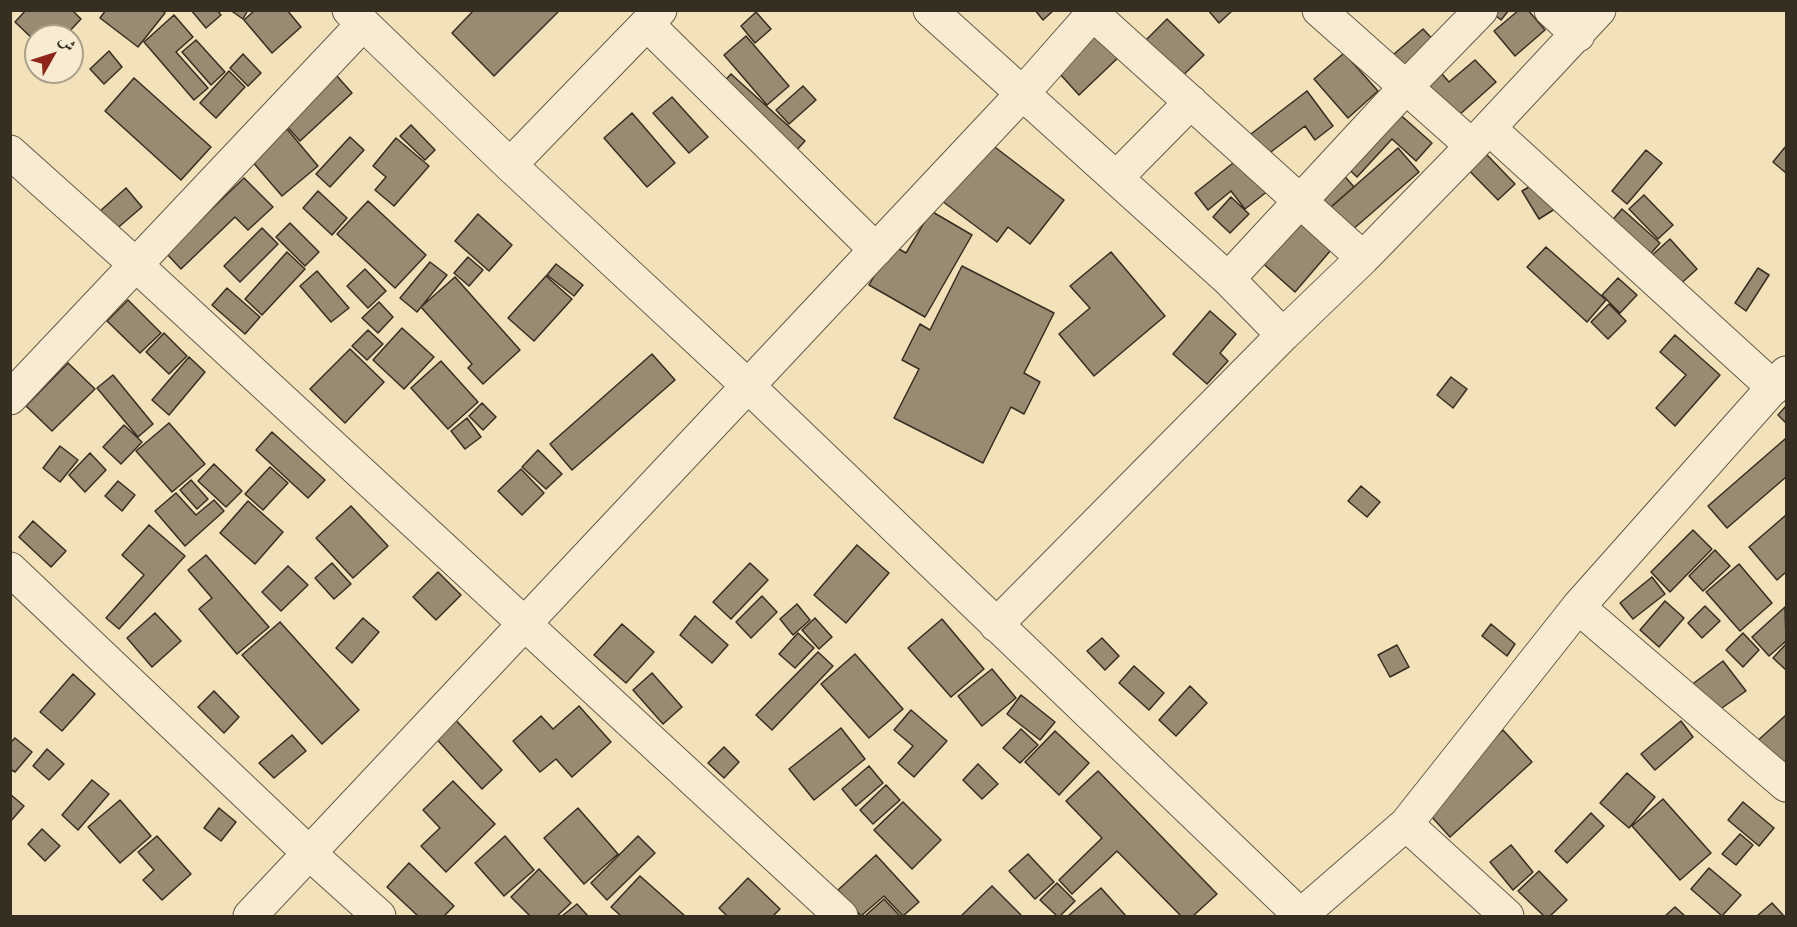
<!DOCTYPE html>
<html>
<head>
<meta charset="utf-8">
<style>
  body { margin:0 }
  #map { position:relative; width:1797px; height:927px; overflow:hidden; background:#f3e1b9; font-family:"Old Standard TT",Amiri,serif }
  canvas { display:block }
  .frame { position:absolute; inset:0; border:12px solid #372e22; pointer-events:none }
  .north { position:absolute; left:24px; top:24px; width:60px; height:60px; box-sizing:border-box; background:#f7ecd2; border:2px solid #aaa08c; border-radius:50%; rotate:51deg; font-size:16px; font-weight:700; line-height:24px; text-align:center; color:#372e22 }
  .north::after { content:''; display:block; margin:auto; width:21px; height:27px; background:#8f2418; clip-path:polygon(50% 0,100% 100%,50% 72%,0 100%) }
</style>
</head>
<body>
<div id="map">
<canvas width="1797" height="927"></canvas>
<div class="frame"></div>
<div class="north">ش</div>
</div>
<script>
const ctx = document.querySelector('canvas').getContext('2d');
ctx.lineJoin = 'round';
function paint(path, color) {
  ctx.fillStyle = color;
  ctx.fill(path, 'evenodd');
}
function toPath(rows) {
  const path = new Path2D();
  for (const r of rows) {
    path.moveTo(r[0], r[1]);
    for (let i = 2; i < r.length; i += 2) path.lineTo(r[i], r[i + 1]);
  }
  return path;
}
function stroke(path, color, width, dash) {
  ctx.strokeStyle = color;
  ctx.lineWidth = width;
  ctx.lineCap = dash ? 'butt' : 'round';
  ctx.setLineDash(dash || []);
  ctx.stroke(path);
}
const building = toPath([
  [26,10,72,10,81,19,65,36,36,36,36,42,15,22,26,10],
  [106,10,162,10,165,13,138,47,100,18,106,10],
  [191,10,217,10,221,15,206,28,191,10],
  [230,10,248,10,243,19,230,10],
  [255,10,287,10,301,27,272,53,244,20,255,10],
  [474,10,560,10,494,76,452,33,474,10],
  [1035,10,1054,10,1043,20,1035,10],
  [1208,10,1233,10,1219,23,1208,10],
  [1489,10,1509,10,1501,20,1489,10],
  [1519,10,1528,10,1545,30,1515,56,1494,31,1519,10],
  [756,12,771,29,755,43,741,26,756,12],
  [1083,12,1122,54,1079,95,1040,52,1083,12],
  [174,15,193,37,176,52,208,88,194,100,144,42,174,15],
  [1167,19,1204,55,1173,85,1137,49,1167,19],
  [1423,29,1441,48,1429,59,1449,82,1475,60,1496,82,1439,133,1394,54,1423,29],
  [746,36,789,86,767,105,724,55,746,36],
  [196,40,225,72,211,85,182,52,196,40],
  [109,51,122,67,104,84,90,69,109,51],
  [1344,53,1378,91,1348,118,1314,79,1344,53],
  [243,54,261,73,248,86,230,68,243,54],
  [229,71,245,87,216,118,200,103,229,71],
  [731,74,805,141,792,155,718,88,731,74],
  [336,75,352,93,300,141,284,123,336,75],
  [134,78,211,147,181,180,105,111,134,78],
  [803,86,816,100,789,124,776,110,803,86],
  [1307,91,1333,126,1315,140,1305,126,1263,158,1247,137,1307,91],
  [672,97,708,137,689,153,653,113,672,97],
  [1387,103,1432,143,1416,161,1392,139,1357,177,1337,158,1387,103],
  [632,113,675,163,647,187,604,138,632,113],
  [411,125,435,150,425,160,400,136,411,125],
  [287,129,318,166,282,196,251,160,287,129],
  [1464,131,1515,184,1498,200,1447,148,1464,131],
  [350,137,364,150,330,187,316,174,350,137],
  [396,138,429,166,394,206,375,190,386,177,373,166,396,138],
  [987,141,1064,200,1030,244,1008,227,997,242,942,201,987,141],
  [1786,146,1786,173,1773,162,1786,146],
  [1398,148,1419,172,1344,237,1323,214,1398,148],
  [1646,150,1662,163,1627,204,1612,191,1646,150],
  [1242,156,1269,190,1245,209,1231,191,1208,210,1195,193,1242,156],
  [1335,165,1354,187,1322,215,1302,194,1335,165],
  [244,178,273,207,248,230,235,217,181,269,166,253,244,178],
  [1541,180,1558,207,1539,219,1522,191,1541,180],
  [126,188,142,207,107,237,91,219,126,188],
  [318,191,347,218,332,235,303,208,318,191],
  [1644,195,1673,225,1658,239,1629,209,1644,195],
  [1231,197,1249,214,1230,233,1213,217,1231,197],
  [368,201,426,255,395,288,337,234,368,201],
  [1622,209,1660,243,1647,258,1609,224,1622,209],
  [1285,210,1331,250,1295,292,1249,251,1285,210],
  [931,211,972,235,925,317,869,285,892,245,906,253,931,211],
  [478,214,512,245,489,271,455,241,478,214],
  [290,223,319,252,305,266,276,237,290,223],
  [262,228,278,244,240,282,224,266,262,228],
  [1670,239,1697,269,1676,288,1649,258,1670,239],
  [1546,247,1606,300,1587,322,1527,267,1546,247],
  [287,252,305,269,262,315,245,299,287,252],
  [1111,252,1165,316,1094,376,1059,334,1090,308,1070,286,1111,252],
  [468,257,483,270,469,286,454,273,468,257],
  [430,262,447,275,417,312,400,298,430,262],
  [556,264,583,285,574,296,547,275,556,264],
  [962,266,1054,313,1024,373,1040,382,1024,414,1011,407,983,463,894,418,919,369,902,360,920,324,930,330,962,266],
  [1758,268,1769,275,1746,311,1735,303,1758,268],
  [365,269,386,291,368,308,347,286,365,269],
  [317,271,349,308,331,322,300,286,317,271],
  [546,276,572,299,534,341,508,318,546,276],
  [455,277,520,350,483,384,468,368,472,364,421,307,455,277],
  [1618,278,1637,295,1620,313,1602,295,1618,278],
  [227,288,260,317,245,334,212,305,227,288],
  [128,300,161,333,140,353,107,321,128,300],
  [379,302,393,317,378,333,362,318,379,302],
  [1609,304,1626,321,1608,339,1591,322,1609,304],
  [1210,311,1236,334,1220,353,1228,361,1207,384,1173,354,1210,311],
  [402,328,434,357,404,389,373,360,402,328],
  [368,330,383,344,367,360,352,346,368,330],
  [164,333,187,356,169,374,146,352,164,333],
  [1675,335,1720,375,1675,426,1656,408,1686,375,1660,352,1675,335],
  [350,349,384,382,345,423,310,389,350,349],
  [652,354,675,380,572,470,550,444,652,354],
  [189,357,205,372,169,415,152,400,189,357],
  [441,361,478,402,448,429,411,388,441,361],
  [68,363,95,389,52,431,26,406,68,363],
  [113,375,153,424,138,437,97,388,113,375],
  [1451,377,1467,389,1453,408,1437,395,1451,377],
  [482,403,496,417,483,430,469,416,482,403],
  [1786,406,1786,423,1778,415,1786,406],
  [467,418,481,437,465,449,451,431,467,418],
  [169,423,205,464,172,492,136,451,169,423],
  [124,425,142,442,121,464,103,447,124,425],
  [272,432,325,480,308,498,256,450,272,432],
  [1785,439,1786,441,1786,477,1727,528,1708,506,1785,439],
  [60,446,78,460,60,482,43,468,60,446],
  [538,450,562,474,546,489,522,467,538,450],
  [90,453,106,470,85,492,69,475,90,453],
  [214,464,242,491,226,507,198,481,214,464],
  [270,467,288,483,263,510,245,494,270,467],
  [521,469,544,493,522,515,498,491,521,469],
  [191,480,208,499,197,509,180,490,191,480],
  [118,481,135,495,122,511,105,496,118,481],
  [1361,486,1380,502,1367,517,1348,501,1361,486],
  [176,493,196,515,214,500,224,511,185,546,155,511,176,493],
  [248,501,283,532,255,564,220,533,248,501],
  [351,506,388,546,353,578,316,538,351,506],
  [1786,515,1786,572,1777,580,1749,547,1786,515],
  [33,521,66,551,51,567,19,537,33,521],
  [149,525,185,556,119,629,106,618,144,575,122,555,149,525],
  [1693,530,1712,549,1670,592,1651,572,1693,530],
  [857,545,889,573,846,623,814,595,857,545],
  [1715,550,1730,566,1703,591,1689,576,1715,550],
  [206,555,269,627,237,654,199,609,212,598,188,570,206,555],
  [332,563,351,584,334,599,315,578,332,563],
  [750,563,768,580,731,619,713,602,750,563],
  [1739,564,1772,603,1740,631,1706,592,1739,564],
  [288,566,308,585,281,611,262,592,288,566],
  [438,572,461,595,436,620,413,597,438,572],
  [1652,577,1665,594,1633,619,1620,603,1652,577],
  [762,596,777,612,751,638,736,622,762,596],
  [1665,601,1684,618,1659,647,1640,630,1665,601],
  [797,604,810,620,793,635,780,619,797,604],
  [1705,606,1720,621,1702,638,1688,623,1705,606],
  [1785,607,1786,641,1769,656,1752,637,1785,607],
  [155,613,181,641,152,667,127,638,155,613],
  [695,616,728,645,712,663,680,635,695,616],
  [363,618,379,632,352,663,336,648,363,618],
  [815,618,832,637,819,649,802,630,815,618],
  [942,619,984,669,951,697,908,648,942,619],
  [280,622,359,710,322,744,242,655,280,622],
  [622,624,654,652,626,683,594,655,622,624],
  [1491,624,1515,644,1507,656,1482,636,1491,624],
  [798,633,814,648,795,668,779,654,798,633],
  [1743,633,1759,650,1743,667,1726,650,1743,633],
  [1102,638,1119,656,1105,670,1087,651,1102,638],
  [1786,644,1786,670,1773,658,1786,644],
  [1397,645,1409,667,1390,677,1378,655,1397,645],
  [818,652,833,666,772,730,756,715,818,652],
  [855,654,903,709,869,738,821,684,855,654],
  [1723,661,1746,691,1712,715,1690,686,1723,661],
  [1134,666,1164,693,1149,710,1119,683,1134,666],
  [992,669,1016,698,982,726,958,696,992,669],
  [652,673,682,707,663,724,633,690,652,673],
  [73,674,95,694,62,731,40,712,73,674],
  [1190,686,1207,703,1176,736,1159,720,1190,686],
  [214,691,239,717,224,733,198,707,214,691],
  [1021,695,1055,722,1040,740,1007,714,1021,695],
  [579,706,611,742,572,777,556,759,540,772,513,741,541,716,553,729,579,706],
  [911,710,947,741,914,777,898,763,913,746,894,730,911,710],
  [1786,715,1786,763,1779,770,1755,743,1786,715],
  [452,716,502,770,482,789,432,734,452,716],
  [1681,721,1693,737,1655,770,1641,754,1681,721],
  [841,728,865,759,814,800,789,769,841,728],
  [1021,729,1038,745,1020,763,1003,748,1021,729],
  [1503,730,1532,762,1450,837,1421,805,1503,730],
  [1055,731,1089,763,1059,795,1025,762,1055,731],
  [292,735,306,751,274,778,259,763,292,735],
  [15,738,32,752,15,772,10,769,10,743,15,738],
  [724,747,739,762,724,778,708,763,724,747],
  [47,749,64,764,49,780,33,766,47,749],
  [978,764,998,784,982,799,963,780,978,764],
  [869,766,883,783,856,806,842,789,869,766],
  [1098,771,1217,894,1193,916,1181,916,1117,851,1072,894,1059,880,1102,838,1066,801,1098,771],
  [1627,773,1655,797,1629,828,1600,803,1627,773],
  [92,780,109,794,78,830,62,815,92,780],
  [453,781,495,824,446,872,421,846,440,828,423,810,453,781],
  [886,785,900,800,873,824,860,810,886,785],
  [10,794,24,806,10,822,10,794],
  [1663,799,1711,853,1680,880,1632,826,1663,799],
  [120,800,151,836,120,863,88,827,120,800],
  [903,802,941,840,912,869,874,830,903,802],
  [1743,802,1774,828,1759,846,1728,820,1743,802],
  [219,808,236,822,221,841,204,828,219,808],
  [578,808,618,854,584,884,544,838,578,808],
  [1591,813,1604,826,1567,863,1555,851,1591,813],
  [42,829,60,846,45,861,28,844,42,829],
  [1740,834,1753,845,1736,865,1722,854,1740,834],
  [157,836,191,874,162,900,143,880,154,870,138,852,157,836],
  [505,836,534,870,504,896,475,863,505,836],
  [638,836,655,853,607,900,591,883,638,836],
  [1511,845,1533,872,1513,890,1490,862,1511,845],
  [1028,854,1054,882,1035,899,1009,871,1028,854],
  [876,855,919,902,903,916,884,896,861,916,838,890,876,855],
  [409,863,454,906,444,916,418,916,387,887,409,863],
  [1709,868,1741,895,1722,916,1691,889,1709,868],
  [539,869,571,903,557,916,530,916,511,897,539,869],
  [1539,871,1567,900,1550,916,1544,916,1518,891,1539,871],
  [640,876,685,916,621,916,611,907,640,876],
  [748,878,780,909,773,916,727,916,719,908,748,878],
  [1057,883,1075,901,1060,916,1057,916,1040,900,1057,883],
  [992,886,1021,915,1019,916,961,916,992,886],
  [1101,888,1126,916,1068,916,1101,888],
  [884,899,900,916,865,916,884,899],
  [1772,903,1784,916,1757,916,1772,903],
  [577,904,588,916,562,916,577,904],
  [1675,907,1685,916,1665,916,1675,907]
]);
paint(building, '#998b71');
stroke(building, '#372e22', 1.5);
const minor = toPath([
  [349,10,510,165,748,386,1301,916],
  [930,10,1228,279,1283,335],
  [1319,10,1472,146],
  [1551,10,1578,35],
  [1093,14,1363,258],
  [647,24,876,250],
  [1489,128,1774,388],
  [10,152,135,264,841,916],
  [510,165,660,10],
  [1116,178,1191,102],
  [1228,279,1406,87,1481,10],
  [10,398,363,24],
  [10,569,309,853,379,916],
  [1578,607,1786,785],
  [996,625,1283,335,1363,258,1472,146,1599,10],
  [1406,824,1507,916],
  [250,916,1022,94,1096,10],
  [1300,916,1406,824,1578,607,1786,373]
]);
stroke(minor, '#665b48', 35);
stroke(minor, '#f7ecd2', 33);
</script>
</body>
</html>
